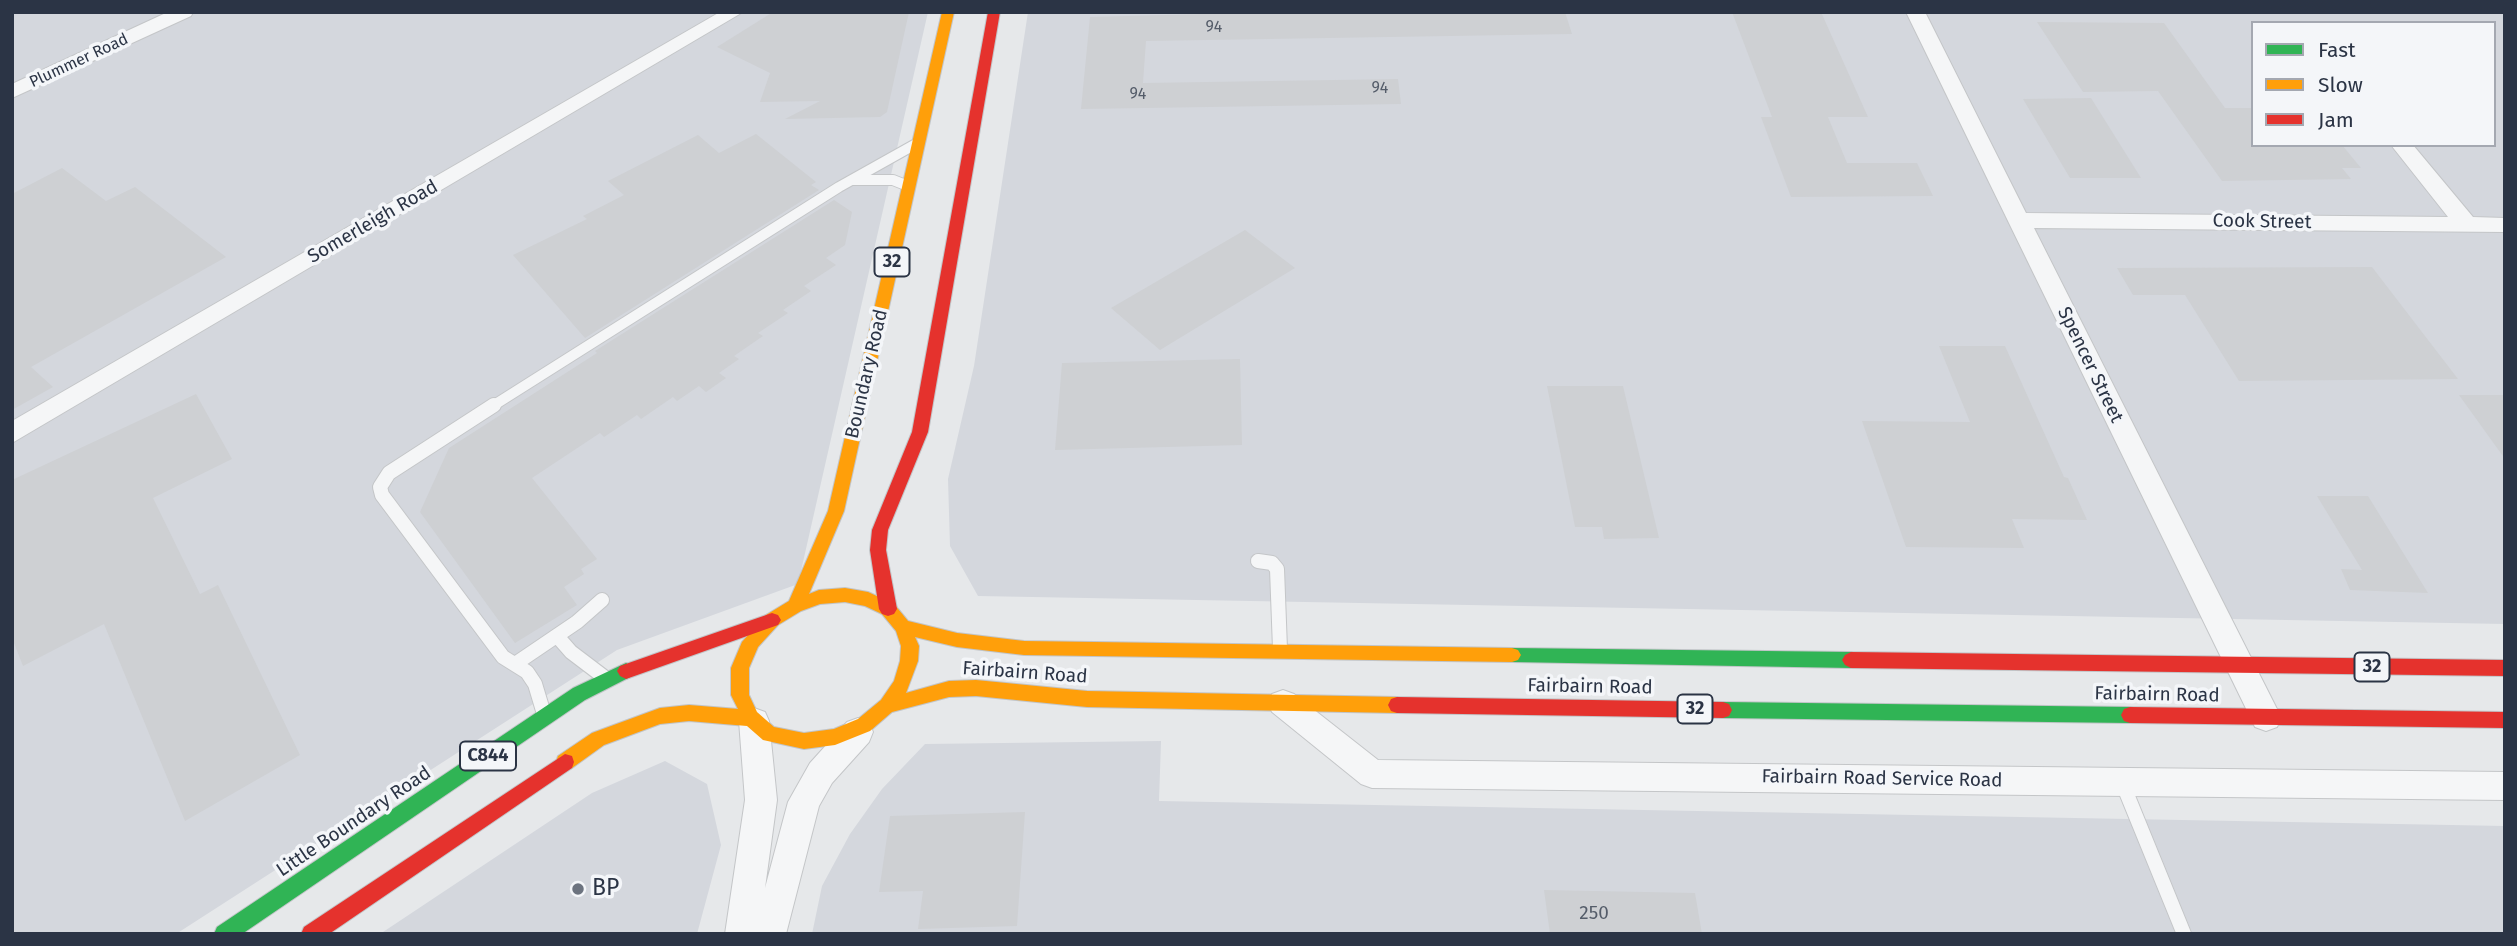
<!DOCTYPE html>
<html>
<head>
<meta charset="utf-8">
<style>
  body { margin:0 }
  #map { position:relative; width:2517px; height:946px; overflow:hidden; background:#e6e8ea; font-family:"Fira Sans",sans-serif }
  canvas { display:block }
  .frame { position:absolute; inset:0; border:14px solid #2b3445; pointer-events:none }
  .legend { position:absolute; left:2251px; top:21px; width:245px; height:126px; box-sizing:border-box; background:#f4f6f9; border:2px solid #a4a8b1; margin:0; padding:9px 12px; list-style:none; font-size:21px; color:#2b3445 }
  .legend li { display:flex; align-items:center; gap:14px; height:35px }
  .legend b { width:35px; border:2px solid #a4a8b1 }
</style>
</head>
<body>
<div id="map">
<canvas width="2517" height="946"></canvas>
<div class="frame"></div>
<ul class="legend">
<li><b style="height:9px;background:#30b455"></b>Fast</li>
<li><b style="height:9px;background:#ff9f0a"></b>Slow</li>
<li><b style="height:9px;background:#e5322d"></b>Jam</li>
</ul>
</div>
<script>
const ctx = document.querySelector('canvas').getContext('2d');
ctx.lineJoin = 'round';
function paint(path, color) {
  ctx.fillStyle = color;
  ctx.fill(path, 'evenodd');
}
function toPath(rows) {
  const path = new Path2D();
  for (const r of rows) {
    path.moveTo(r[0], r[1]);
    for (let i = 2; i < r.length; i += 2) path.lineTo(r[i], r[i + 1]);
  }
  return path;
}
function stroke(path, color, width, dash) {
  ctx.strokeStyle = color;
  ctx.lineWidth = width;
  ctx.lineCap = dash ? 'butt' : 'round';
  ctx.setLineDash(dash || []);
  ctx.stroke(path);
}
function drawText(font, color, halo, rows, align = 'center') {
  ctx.font = font + ' "Fira Sans",sans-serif';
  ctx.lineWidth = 7;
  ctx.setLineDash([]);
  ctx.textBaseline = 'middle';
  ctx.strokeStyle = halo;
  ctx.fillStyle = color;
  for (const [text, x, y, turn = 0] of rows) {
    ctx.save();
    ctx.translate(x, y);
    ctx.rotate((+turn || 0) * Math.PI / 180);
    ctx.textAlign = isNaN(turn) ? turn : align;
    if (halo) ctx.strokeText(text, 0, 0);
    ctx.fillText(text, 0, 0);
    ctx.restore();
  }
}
paint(toPath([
  [12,12,928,12,798,584,617,650,176,934,12,934],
  [1028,12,2505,12,2505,624,978,596,950,546,948,479,974,366],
  [2253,23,2494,23,2494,145,2253,145],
  [1161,741,1159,801,2505,826,2505,934,812,934,822,886,850,834,882,789,925,744],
  [665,761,707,784,721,845,697,934,380,934,592,793]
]), '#d4d7dd');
paint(toPath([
  [773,12,909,12,887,112,880,117,785,119,820,101,760,102,770,73,717,47],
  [1276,12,1565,12,1572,34,1146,41,1143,83,1398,79,1401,104,1081,109,1090,17],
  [1732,12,1821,12,1868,117,1828,117,1847,163,1917,163,1933,196,1791,197,1761,117,1772,117],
  [2037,22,2164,23,2225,108,2253,108,2253,145,2342,145,2361,168,2342,168,2351,179,2222,181,2158,91,2083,92],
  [2091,98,2141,178,2070,178,2023,99],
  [756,134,816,182,811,185,819,190,585,338,513,255,587,219,583,216,624,195,608,181,698,135,719,153],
  [62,168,106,201,135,187,226,257,31,367,53,387,12,410,12,194],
  [834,200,852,212,845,245,826,258,836,265,804,286,811,291,783,310,788,313,758,333,763,336,734,356,739,359,719,373,726,378,706,392,699,386,677,401,673,397,641,419,637,415,604,437,600,433,532,478,597,559,581,569,584,574,564,587,577,605,515,643,420,512,449,448,597,353,595,351],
  [1245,230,1295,268,1160,350,1111,308],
  [2372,267,2458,379,2239,381,2185,295,2133,295,2117,268],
  [1939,346,2005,346,2064,477,2068,478,2087,520,2012,519,2024,548,1906,547,1862,421,1970,422],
  [1240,359,1242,445,1055,450,1062,363],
  [1547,386,1623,386,1659,538,1604,539,1602,527,1575,527],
  [196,394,232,459,153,498,200,594,218,585,300,755,185,821,104,624,23,666,12,638,12,480],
  [2459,395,2505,395,2505,459],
  [2317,496,2368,496,2428,593,2350,590,2341,569,2362,570],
  [1025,812,1017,926,918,929,923,891,879,892,890,816],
  [1544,890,1695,893,1702,934,1550,934]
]), '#ced0d3');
const laneFar1 = toPath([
  [854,180,893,180,908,186],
  [491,407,839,187,914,145]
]);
const lane = toPath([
  [494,405,389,473,380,487,382,495,503,657,527,672,535,684,544,714],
  [1258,561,1272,563,1277,569,1280,649],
  [557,636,571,652,604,677],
  [515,664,577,622,602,600],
  [2122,782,2184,934]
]);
const street = toPath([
  [168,12,193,12,191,16,12,98,12,84,168,12],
  [720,12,743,12,12,443,12,421,720,12],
  [1906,12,1925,12,2026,213,2448,217,2391,145,2413,145,2473,217,2505,218,2505,232,2034,228,2277,709,2281,718,2277,727,2266,731,2255,727,1906,12],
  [1283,690,1294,694,1378,760,2505,772,2505,800,1372,788,1361,784,1272,712,1268,703,1272,694,1283,690],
  [754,708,765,712,769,721,777,800,765,888,788,802,810,763,847,722,858,718,869,722,873,732,869,742,832,783,819,806,786,934,725,934,745,800,739,721,743,712,754,708]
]);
const fast = toPath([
  [1512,648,1851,652,1857,655,1860,660,1857,665,1851,668,1512,662,1506,660,1503,655,1506,650,1512,648],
  [626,663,632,666,635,671,632,676,585,700,242,934,214,934,217,927,573,688,626,663],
  [1723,702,2130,707,2136,709,2139,715,2136,721,2130,723,1723,718,1717,716,1714,710,1717,704,1723,702]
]);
const slow = toPath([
  [942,12,954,12,844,511,809,594,819,590,845,588,868,592,894,604,908,621,957,633,1024,641,1512,648,1518,650,1521,655,1518,660,1512,662,1024,655,957,647,915,637,919,646,918,661,906,693,949,681,976,680,1087,691,1397,697,1403,699,1406,705,1403,711,1397,713,1087,707,976,696,949,697,892,712,870,731,835,745,804,749,763,740,747,726,689,721,660,724,604,745,572,768,565,770,558,768,556,762,558,756,592,733,660,708,689,705,738,709,731,695,731,668,742,642,766,615,789,601,828,511,942,12],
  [845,602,865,606,882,614,896,631,901,646,900,661,894,681,881,700,858,719,834,729,804,733,774,727,757,712,749,695,749,668,758,647,778,625,801,611,820,604,845,602]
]);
const jam = toPath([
  [988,12,1000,12,928,432,888,530,886,550,897,609,894,614,888,616,882,614,879,609,870,550,872,530,912,432,988,12],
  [772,613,778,615,781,620,778,625,626,679,620,676,617,671,620,666,772,613],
  [1851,652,2505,660,2505,676,1851,668,1845,665,1842,660,1845,655,1851,652],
  [1397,697,1723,702,1729,704,1732,710,1729,716,1723,718,1397,713,1391,711,1388,705,1391,699,1397,697],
  [2130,707,2505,712,2505,728,2130,723,2124,721,2121,715,2124,709,2130,707],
  [565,754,572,756,574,762,572,768,329,934,301,934,304,927,565,754]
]);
stroke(laneFar1, '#c4c6c8', 12);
stroke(lane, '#c4c6c8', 16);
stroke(street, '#c4c6c8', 2);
stroke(fast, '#c2c5c8', 2);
stroke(slow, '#c2c5c8', 2);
stroke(jam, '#c2c5c8', 2);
stroke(laneFar1, '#f5f6f7', 10);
stroke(lane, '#f5f6f7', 14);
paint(street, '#f5f6f7');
paint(fast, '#30b455');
paint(slow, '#ff9f0a');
paint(jam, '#e5322d');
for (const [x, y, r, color] of [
  [578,889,7,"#6c737f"]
]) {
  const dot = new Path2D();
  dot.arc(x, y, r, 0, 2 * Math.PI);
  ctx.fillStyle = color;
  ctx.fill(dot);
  stroke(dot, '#f4f6f9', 2.5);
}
drawText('16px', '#545c69', null, [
  ["94",1214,28],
  ["94",1380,89],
  ["94",1138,95]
]);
drawText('16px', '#2b3445', '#f4f6f9', [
  ["Plummer Road",79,61,-25]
]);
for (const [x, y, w] of [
  [892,262,35],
  [2372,667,35],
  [1695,709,35],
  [488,756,56]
]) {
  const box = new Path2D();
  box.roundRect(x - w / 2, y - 14.5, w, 29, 5);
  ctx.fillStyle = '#f4f6f9';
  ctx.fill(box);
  stroke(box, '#2b3445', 2);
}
drawText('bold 18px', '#2b3445', null, [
  ["32",892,262],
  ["32",2372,667],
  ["32",1695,709],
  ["C844",488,756]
]);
drawText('19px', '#2b3445', '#f4f6f9', [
  ["Somerleigh Road",373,222,-30],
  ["Cook Street",2262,222,1],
  ["Spencer Street",2090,365,64],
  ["Boundary Road",867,374,-77],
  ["Fairbairn Road",1025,673,4],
  ["Fairbairn Road",1590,687,1],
  ["Fairbairn Road",2157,695,1],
  ["Fairbairn Road Service Road",1882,779,1],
  ["Little Boundary Road",354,822,-34]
]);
drawText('19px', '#545c69', null, [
  ["250",1594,914]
]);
drawText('23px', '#2b3445', '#f4f6f9', [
  ["BP",592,889]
], 'left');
</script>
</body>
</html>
